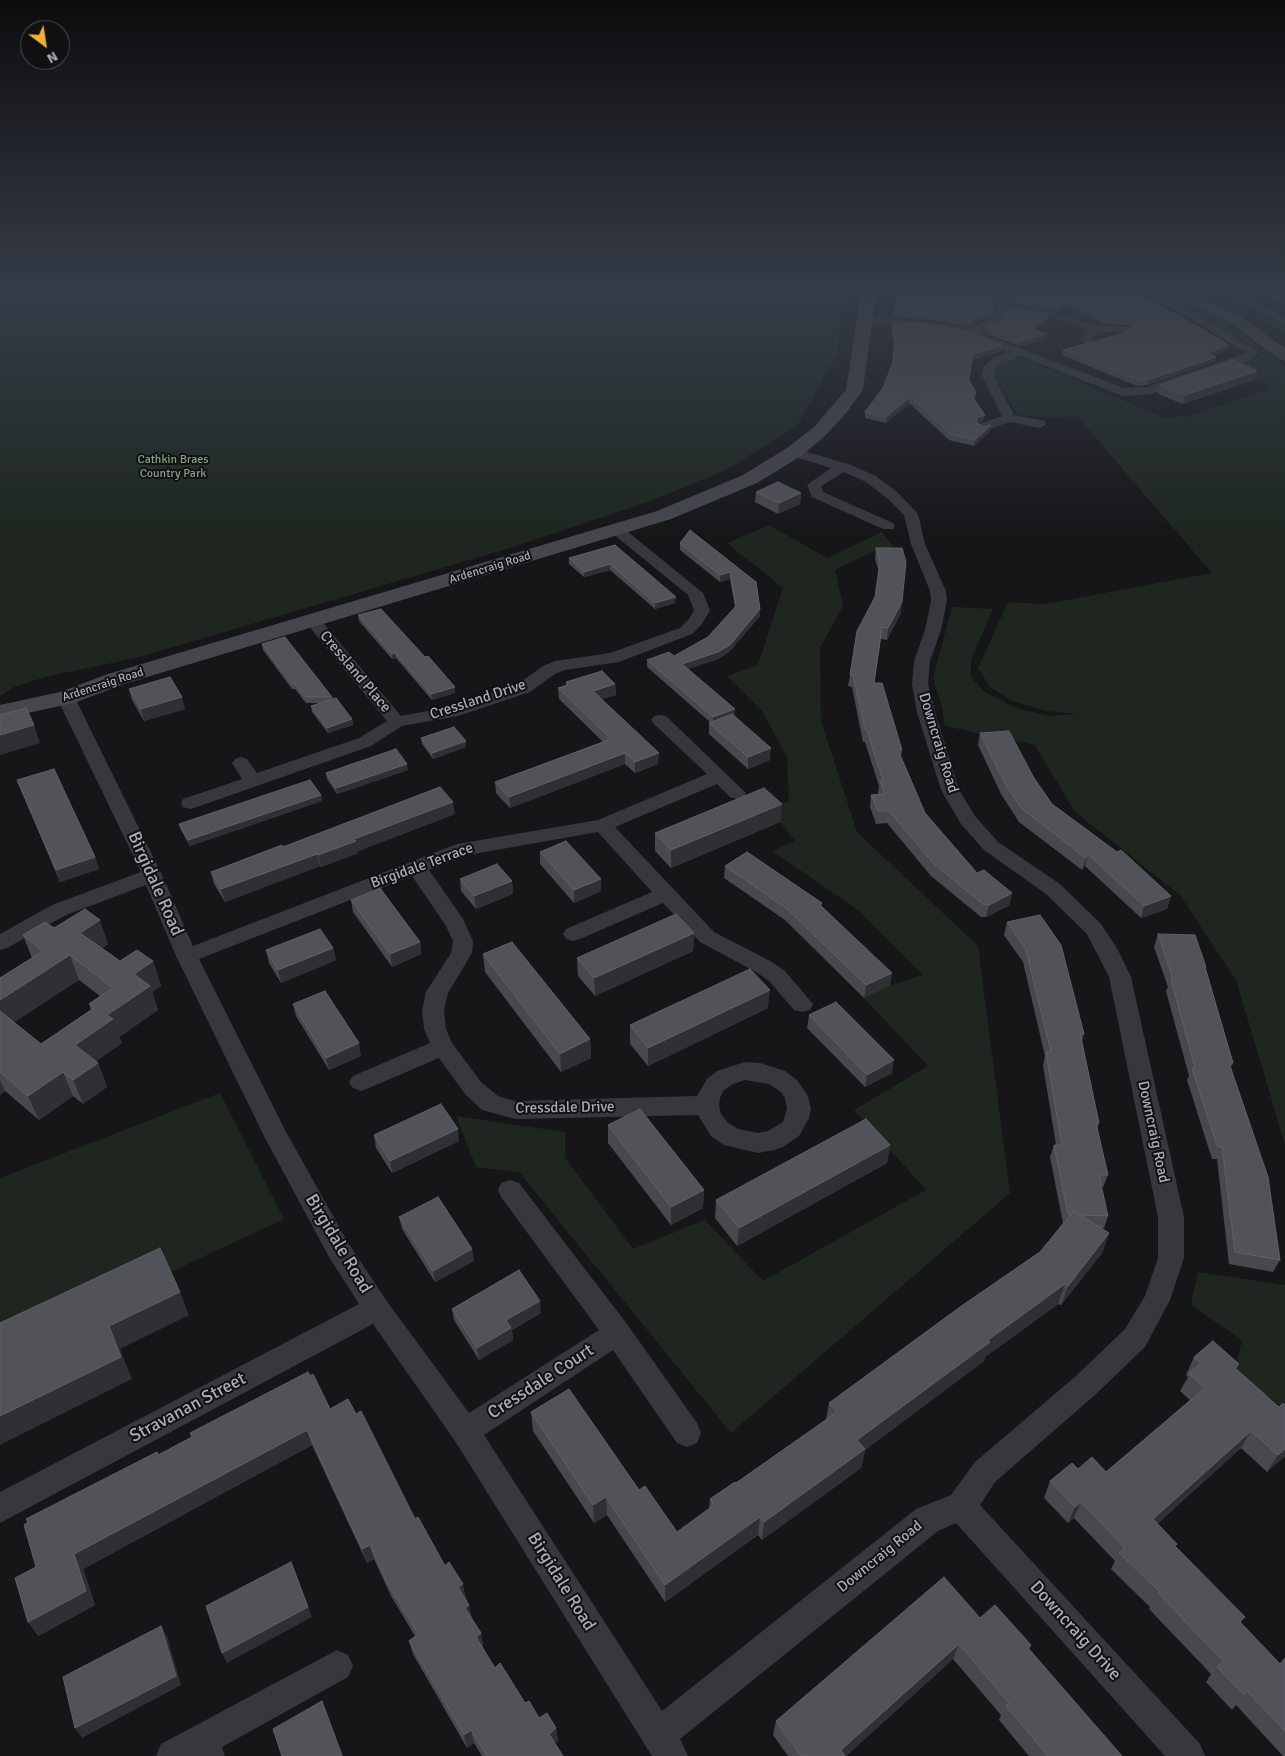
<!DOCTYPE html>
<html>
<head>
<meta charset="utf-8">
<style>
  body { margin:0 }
  #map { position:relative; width:1285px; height:1756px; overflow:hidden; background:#161618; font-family:Signika,sans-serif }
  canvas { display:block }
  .north { position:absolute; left:20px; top:20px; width:50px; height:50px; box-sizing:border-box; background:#111113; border:1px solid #4d4f55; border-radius:50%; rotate:149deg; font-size:14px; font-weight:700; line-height:20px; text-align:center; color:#a8adb8 }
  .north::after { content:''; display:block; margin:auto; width:18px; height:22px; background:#f2b134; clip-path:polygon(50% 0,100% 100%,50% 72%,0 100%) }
</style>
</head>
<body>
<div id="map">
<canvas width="1285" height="1756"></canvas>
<div class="north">N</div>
</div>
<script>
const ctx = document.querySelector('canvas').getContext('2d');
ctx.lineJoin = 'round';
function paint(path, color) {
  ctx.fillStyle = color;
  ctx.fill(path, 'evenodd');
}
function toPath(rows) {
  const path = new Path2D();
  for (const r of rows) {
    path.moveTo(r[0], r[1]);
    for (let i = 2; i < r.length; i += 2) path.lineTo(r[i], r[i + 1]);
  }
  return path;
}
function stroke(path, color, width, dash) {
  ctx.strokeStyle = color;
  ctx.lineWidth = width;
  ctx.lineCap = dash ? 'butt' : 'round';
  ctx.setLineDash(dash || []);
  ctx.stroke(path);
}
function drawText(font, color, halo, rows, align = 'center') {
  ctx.font = font + ' Signika,sans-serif';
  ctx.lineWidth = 4;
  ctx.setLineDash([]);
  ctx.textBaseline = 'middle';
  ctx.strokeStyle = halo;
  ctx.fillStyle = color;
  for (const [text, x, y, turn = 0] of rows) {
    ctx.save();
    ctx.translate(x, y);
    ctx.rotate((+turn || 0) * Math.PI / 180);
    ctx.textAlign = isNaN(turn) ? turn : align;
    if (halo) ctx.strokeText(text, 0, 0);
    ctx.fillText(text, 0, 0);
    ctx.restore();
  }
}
paint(toPath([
  [0,293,850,293,841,314,837,354,797,426,728,469,651,501,510,548,136,658,45,677,14,687,0,696],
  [1155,293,1167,293,1219,320,1245,336,1285,367,1285,1145,1236,980,1180,895,1075,812,1035,745,945,726,942,708,933,678,952,607,993,609,971,660,971,677,985,692,1016,708,1049,716,1077,714,1047,711,1012,701,990,687,978,668,1008,602,1045,604,1212,573,1077,416,1049,418,1018,415,994,375,997,366,1013,358,1026,359,1164,418,1190,416,1268,390,1268,385,1229,369,1259,357,1255,349,1221,327],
  [1214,293,1222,293,1250,306,1282,323,1285,326,1285,333],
  [769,525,827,558,882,532,895,549,872,552,835,570,843,606,820,648,821,721,857,832,978,946,1010,1193,731,1433,519,1172,476,1167,456,1116,565,1132,565,1158,633,1249,705,1220,763,1281,926,1190,854,1110,928,1066,864,998,890,985,923,975,858,910,772,851,795,841,780,822,763,806,789,802,787,757,762,711,727,676,758,665,783,588,727,543],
  [220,1093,284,1219,0,1352,0,1178],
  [1198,1272,1285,1285,1285,1409,1235,1371,1242,1340,1191,1305]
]), '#1e261f');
paint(toPath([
  [1012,293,1026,293,1009,305,1050,311,1096,326,1130,327,1132,329,1126,332,1098,332,1091,343,1087,345,1081,341,1087,330,1071,323,1049,317,1006,311,1001,321,980,333,1124,388,1147,387,1246,353,1198,323,1143,293,1157,293,1206,319,1258,352,1254,359,1152,394,1123,396,1020,356,996,367,994,376,1014,415,1045,421,1046,424,1040,428,1010,422,984,431,977,427,979,424,1002,416,982,376,984,366,993,358,1009,352,967,336,941,329,865,323,859,320,865,317,941,323,969,329,992,317,1002,298,1012,293],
  [1223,293,1237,293,1285,317,1285,324,1223,293],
  [794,448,851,465,876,476,897,492,918,514,925,544,946,591,947,601,941,630,930,661,928,684,935,712,959,790,975,816,998,842,1060,884,1101,924,1118,950,1131,977,1184,1217,1184,1258,1170,1300,1145,1347,1096,1394,995,1482,980,1505,1200,1744,1205,1756,1165,1756,956,1523,938,1531,680,1739,688,1756,652,1756,455,1441,373,1324,0,1523,0,1492,359,1304,329,1257,264,1136,176,956,146,885,66,915,7,948,0,950,0,934,52,905,141,872,57,698,60,694,66,693,72,694,75,698,162,875,193,946,457,844,598,820,707,774,654,724,651,720,654,716,660,715,666,716,746,793,744,797,737,799,730,797,717,784,615,827,714,932,772,962,785,971,813,1004,810,1010,802,1012,794,1010,769,981,756,972,700,942,663,903,580,939,573,941,566,939,563,934,566,929,652,892,598,832,468,855,429,870,463,919,473,941,472,953,448,993,444,1010,446,1029,452,1043,481,1082,498,1096,515,1101,697,1096,707,1079,717,1071,745,1062,760,1063,785,1071,797,1080,808,1096,811,1109,809,1118,799,1136,783,1147,774,1150,758,1153,724,1145,711,1136,698,1115,515,1119,482,1110,465,1094,439,1058,369,1088,361,1091,353,1088,349,1082,353,1076,430,1043,424,1029,422,1010,426,992,451,953,453,941,446,926,412,876,199,959,285,1130,347,1241,386,1300,469,1413,599,1330,501,1197,498,1190,501,1183,510,1180,519,1183,627,1324,697,1423,701,1433,697,1443,687,1447,677,1443,613,1350,484,1435,662,1711,916,1509,951,1495,975,1462,1076,1376,1125,1329,1145,1296,1158,1258,1158,1217,1109,977,1087,934,1046,894,984,850,961,824,941,790,917,712,912,684,914,661,925,630,931,601,930,591,911,544,904,515,887,498,866,482,844,472,821,486,823,492,893,523,895,526,893,529,883,529,812,497,807,485,831,468,789,455,787,452,794,448],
  [745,1080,769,1084,781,1092,785,1098,787,1109,783,1122,768,1131,758,1133,738,1129,727,1122,721,1114,719,1105,720,1098,723,1091,733,1084,745,1080],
  [617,526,622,527,703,593,710,610,702,624,692,634,619,662,565,670,555,674,530,692,458,716,402,726,371,746,197,807,190,809,183,807,181,803,183,799,242,779,232,763,235,759,241,757,247,759,257,773,359,738,387,721,307,624,305,621,307,618,319,618,401,716,449,707,518,684,543,666,555,661,610,653,680,628,689,619,694,610,688,595,612,533,610,530,612,527,617,526],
  [337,1650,348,1655,353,1666,348,1677,222,1747,225,1756,156,1756,161,1744,337,1650]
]), '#37383d');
paint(toPath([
  [861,293,876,293,863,390,846,413,826,435,801,456,757,483,671,519,124,684,74,703,0,719,0,705,60,692,108,674,657,511,743,475,787,448,814,427,846,390,861,293],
  [1172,293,1192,293,1238,315,1285,348,1285,361,1279,359,1228,321,1174,296,1172,293]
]), '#45474d');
paint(toPath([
  [1133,293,1228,350,1212,355,1216,357,1214,362,1147,385,1137,386,1062,355,1063,350,1126,332,1127,329,1132,327,1130,325,1105,324,1066,307,1059,312,1014,304,1015,299],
  [1253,293,1285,293,1285,302,1280,302,1273,297],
  [1000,297,991,316,969,327,941,321,893,317,893,313],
  [1049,319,1035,329,1046,339,1020,346,984,333,985,328],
  [893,322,1003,346,1002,351,972,360,969,380,976,393,975,398,974,398,984,420,978,423,984,427,991,425,990,431,974,446,949,440,909,403,886,423,865,418,865,412,883,388,892,363,895,339,892,339],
  [1254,380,1183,404,1158,394,1160,385],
  [756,492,801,493,800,504,778,514,755,502],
  [680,543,756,582,760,609,760,616,729,652,718,659,688,669,735,716,770,760,748,769,709,734,709,723,710,722,647,667,647,660,674,656,708,637,735,607,730,579,720,582,680,550],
  [615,545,675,603,655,609,610,570,584,577,569,564,569,558],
  [876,548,901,613,887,640,881,639,874,683,902,750,901,757,925,813,977,873,1010,905,986,917,981,917,931,876,887,823,876,824,870,807,871,795,878,794,879,786,865,742,863,742,852,687,848,686,850,675,875,597,879,572,875,559],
  [358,615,455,693,432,700,396,658,392,659,359,621],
  [262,644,332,697,333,699,352,719,353,725,328,733,312,712,311,706,321,703,306,703,295,689,292,689,263,650],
  [566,682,615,684,616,695,602,699,658,764,635,773,625,764,510,808,496,793,495,782,603,742,559,699,558,688,566,685],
  [129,689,185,709,144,721,132,700],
  [980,733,1034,778,1052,804,1171,896,1167,909,1141,918,1085,866,1082,870,1019,822,1001,794,978,745],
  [421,738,466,747,433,759,422,744],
  [408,770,337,794,327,779,326,773],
  [17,780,95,857,99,869,60,882],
  [321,795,322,801,190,846,181,830,179,824],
  [782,804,780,822,671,868,655,851,655,833],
  [455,814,358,851,358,853,321,867,320,866,225,902,214,884,211,872,283,847],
  [540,852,601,891,574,903,540,864],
  [725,866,822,903,821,906,892,973,890,985,864,998,785,920,724,878],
  [460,879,512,881,513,894,476,909,461,891],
  [351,900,420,942,421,954,392,967,353,912],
  [1007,922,1084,1034,1082,1041,1099,1123,1097,1129,1108,1175,1103,1187,1101,1187,1108,1216,1104,1228,1101,1228,1109,1233,1102,1253,1061,1305,1058,1304,985,1357,984,1361,865,1450,861,1468,762,1540,758,1535,665,1602,607,1515,594,1523,533,1431,531,1412,639,1490,677,1532,709,1509,710,1499,736,1483,826,1420,829,1403,1040,1252,1063,1223,1050,1157,1054,1145,1056,1145,1043,1065,1045,1056,1023,962,1004,935],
  [54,928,108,944,102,948,120,961,153,961,161,986,152,992,158,1010,119,1037,122,1043,96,1061,98,1063,107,1087,83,1104,73,1096,39,1120,5,1091,0,1095,0,978,32,958,23,935],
  [79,980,100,996,89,1004,91,1010,41,1044,14,1022],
  [694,933,693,951,595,996,578,976,577,958],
  [1158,934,1206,967,1206,970,1233,1063,1231,1067,1280,1260,1273,1272,1229,1264,1217,1159,1212,1159,1187,1080,1189,1076,1166,991,1168,987,1154,947],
  [333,948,336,960,281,983,269,963,266,950],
  [483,954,590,1039,591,1058,561,1072,485,972],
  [293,1004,361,1056,329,1070,296,1016],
  [768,1008,648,1066,630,1044,630,1025],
  [809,1015,892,1073,865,1087,807,1028],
  [608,1125,704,1190,703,1208,671,1225,608,1143],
  [374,1135,459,1141,392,1173,376,1148],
  [890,1145,887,1163,737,1246,715,1218,716,1200],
  [399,1217,474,1261,435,1282,402,1229],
  [452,1309,541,1313,512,1330,513,1340,479,1360,454,1320],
  [1194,1357,1239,1364,1236,1369,1279,1407,1285,1405,1285,1456,1267,1472,1241,1448,1157,1524,1175,1547,1241,1623,1280,1664,1285,1658,1285,1756,1283,1756,1236,1705,1232,1710,1206,1682,1211,1674,1149,1609,1150,1607,1111,1569,1115,1561,1074,1518,1068,1523,1044,1498,1050,1481,1078,1469,1106,1472,1190,1400,1180,1391,1188,1377,1186,1375],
  [330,1409,356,1414,415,1519,466,1598,472,1619,481,1633,483,1646,482,1647,495,1668,525,1703,539,1718,556,1728,558,1741,555,1743,563,1756,482,1756,474,1743,467,1748,413,1654,409,1641,415,1636,391,1596,374,1559,367,1563,312,1445,83,1569,95,1605,38,1636,36,1567,159,1455],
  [980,1618,1031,1645,1029,1649,1122,1756,1029,1756,999,1720,1001,1715,953,1659,846,1756,788,1756,773,1735,776,1721]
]), '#47494d');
paint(toPath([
  [1001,293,1008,293,1000,297,991,316,969,327,969,322],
  [1283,293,1285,293,1285,302,1280,302],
  [1067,302,1066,307,1059,312,1060,307],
  [1050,314,1049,319,1030,332,1031,328],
  [1047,334,1046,339,1020,346,1021,341],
  [1229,345,1228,350,1205,358,1207,353],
  [1003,346,1002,351,972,360,973,354],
  [1216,357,1214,362,1147,385,1148,380],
  [1257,371,1254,380,1183,404,1185,395],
  [910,397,909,403,886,423,886,417],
  [985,415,984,420,977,423,976,422,978,417],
  [991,425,990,431,974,446,975,440],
  [801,493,800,504,778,514,779,503],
  [610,564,610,570,584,577,584,572],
  [730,572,730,579,720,582,720,575],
  [676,597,675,603,655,609,655,603],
  [902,602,901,613,887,640,888,628],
  [760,609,760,616,729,652,718,659,682,671,682,664],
  [395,653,396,658,392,659,392,654],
  [615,684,616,695,593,702,593,691],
  [455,687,455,693,432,700,431,694],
  [182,697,185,709,144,721,141,709],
  [735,709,735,716,713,725,713,717],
  [352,719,353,725,328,733,327,728],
  [34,725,40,743,0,755,0,735],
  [466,741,466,747,433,759,432,753],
  [771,748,770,760,748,769,748,757],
  [625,753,625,764,510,808,509,797],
  [659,753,658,764,635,773,635,762],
  [407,764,408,770,337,794,336,788],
  [321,795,322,801,190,846,188,840],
  [453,802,455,814,358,851,358,853,321,867,318,855,354,839],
  [782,804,780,822,671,868,671,850],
  [317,854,320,866,225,902,221,889],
  [1088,854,1085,866,1082,870,1086,858],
  [95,857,99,869,60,882,56,870],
  [601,879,601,891,574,903,574,890],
  [512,881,513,894,476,909,474,896],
  [1012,893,1010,905,986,917,989,905],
  [1171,896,1167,909,1141,918,1144,906],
  [100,920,108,944,89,957,80,933],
  [694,933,693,951,595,996,594,978],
  [420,942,421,954,392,967,390,954],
  [333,948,336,960,281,983,278,970],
  [70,955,79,980,3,1029,0,1022,0,1000],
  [153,961,161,986,152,992,158,1010,119,1037,122,1043,85,1069,75,1045,134,974],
  [892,973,890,985,864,998,866,985],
  [770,990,768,1008,648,1066,648,1048],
  [590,1039,591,1058,561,1072,560,1054],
  [359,1043,361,1056,329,1070,326,1058],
  [894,1060,892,1073,865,1087,867,1075],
  [98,1063,107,1087,83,1104,73,1080],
  [63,1072,73,1096,39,1120,28,1096],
  [0,1080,5,1091,0,1095],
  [458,1129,459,1141,392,1173,390,1161],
  [890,1145,887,1163,737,1246,739,1228],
  [704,1190,703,1208,671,1225,671,1207],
  [1109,1233,1102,1253,1061,1305,1068,1286],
  [472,1249,474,1261,435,1282,433,1271],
  [1065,1284,1058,1304,985,1357,984,1361,865,1450,861,1468,762,1540,764,1522,857,1440,988,1340],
  [180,1292,189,1315,120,1349,132,1379,0,1445,0,1416,109,1326],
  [540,1301,541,1313,512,1330,513,1340,479,1360,477,1348,506,1320],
  [307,1430,312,1445,83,1569,95,1605,38,1636,28,1622,74,1554],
  [1251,1431,1241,1448,1144,1535,1153,1519],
  [1285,1449,1285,1456,1267,1472,1278,1455],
  [606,1497,607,1515,594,1523,593,1505],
  [1081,1502,1074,1518,1068,1523,1075,1507],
  [760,1517,758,1535,665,1602,665,1585],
  [370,1545,374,1559,367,1563,362,1549],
  [291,1562,312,1617,227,1663,222,1653],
  [463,1584,466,1598,461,1601,458,1587],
  [469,1605,472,1619,465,1608],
  [161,1626,167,1636,181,1685,82,1738,75,1728],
  [481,1633,483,1646,478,1650,476,1637],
  [959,1644,953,1659,846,1756,840,1756,841,1750],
  [322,1701,327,1714,343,1756,342,1756],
  [556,1728,558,1741,551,1746,549,1734],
  [471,1730,474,1743,467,1748,464,1735]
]), '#2f3033');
const building = toPath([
  [900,293,1001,293,991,311,969,322,942,316,893,313,896,302,900,293],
  [1022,293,1132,293,1183,318,1229,345,1207,353,1216,357,1148,380,1138,380,1063,350,1132,331,1127,329,1134,326,1134,323,1131,320,1106,320,1067,302,1060,307,1015,299,1022,293],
  [1008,308,1050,314,1031,328,1047,334,1021,341,985,328,1003,318,1008,308],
  [893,322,941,326,967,332,1003,346,973,354,969,380,976,393,970,393,985,415,978,417,976,422,984,427,991,425,975,440,950,434,910,397,886,417,865,412,883,388,893,362,895,334,892,334,893,322],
  [1233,360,1257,371,1185,395,1160,385,1233,360],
  [778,482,801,493,779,503,756,492,778,482],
  [690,530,756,582,760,609,730,645,718,652,682,664,735,709,713,717,647,660,669,652,674,656,708,637,736,606,730,572,720,575,680,543,690,530],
  [615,545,676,597,655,603,610,564,584,572,569,558,615,545],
  [876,548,902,548,906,562,902,602,888,628,882,627,874,683,882,683,902,750,898,750,925,813,977,873,984,870,1012,893,989,905,984,905,933,863,889,811,878,811,871,795,885,794,880,781,883,781,867,730,865,730,853,675,850,675,857,631,875,597,880,562,876,548],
  [381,609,425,657,428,656,455,687,431,694,395,653,392,654,358,615,381,609],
  [285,637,332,697,305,697,294,683,291,683,262,644,285,637],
  [602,671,615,684,593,691,659,753,635,762,625,753,509,797,495,782,611,739,558,688,568,685,566,682,602,671],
  [170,677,182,697,141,709,129,689,170,677],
  [336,698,352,719,327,728,311,706,336,698],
  [26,708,34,725,0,735,0,715,26,708],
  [732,714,771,748,748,757,709,723,732,714],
  [454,727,466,741,432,753,421,738,454,727],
  [1009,731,1034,778,1052,804,1117,852,1121,850,1171,896,1144,906,1088,854,1086,858,1022,809,1004,782,980,733,1009,731],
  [396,749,407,764,336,788,326,773,396,749],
  [54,769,95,857,56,870,17,780,54,769],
  [310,780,321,795,188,840,179,824,310,780],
  [440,787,453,802,354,839,356,841,318,855,317,854,221,889,211,872,282,845,283,847,440,787],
  [764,788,782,804,671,850,655,833,764,788],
  [566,841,601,879,574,890,540,852,566,841],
  [747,852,822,903,820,905,892,973,866,985,786,908,725,866,747,852],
  [497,864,512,881,474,896,460,879,497,864],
  [380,888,420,942,390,954,351,900,380,888],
  [85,909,100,920,80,933,120,961,137,950,153,961,134,974,150,986,107,1015,113,1019,75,1045,98,1063,73,1080,63,1072,28,1096,0,1072,0,1011,41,1044,94,1008,89,1004,113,988,70,955,0,1000,0,978,43,951,23,935,45,922,54,928,85,909],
  [676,914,694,933,594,978,577,958,676,914],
  [1040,915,1061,945,1084,1034,1080,1033,1099,1123,1096,1123,1108,1175,1099,1175,1108,1216,1081,1215,1074,1211,1071,1215,1068,1214,1054,1145,1062,1145,1046,1052,1051,1052,1026,950,1007,922,1040,915],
  [320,929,333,948,278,970,266,950,320,929],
  [1158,934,1195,935,1206,967,1205,967,1233,1063,1229,1063,1268,1177,1280,1260,1235,1252,1222,1147,1217,1146,1192,1068,1195,1068,1171,979,1173,979,1158,934],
  [512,942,590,1039,560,1054,483,954,512,942],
  [750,969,770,990,648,1048,630,1025,750,969],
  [325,991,359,1043,326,1058,293,1004,325,991],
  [836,1002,894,1060,867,1075,809,1015,836,1002],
  [441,1104,458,1129,390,1161,374,1135,441,1104],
  [640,1109,704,1190,671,1207,608,1125,640,1109],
  [866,1119,890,1145,739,1228,716,1200,866,1119],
  [438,1197,472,1249,433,1271,399,1217,438,1197],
  [1074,1211,1109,1233,1068,1286,1065,1284,988,1340,990,1342,857,1440,865,1449,764,1522,760,1517,665,1585,606,1497,593,1505,531,1412,569,1389,639,1490,645,1486,677,1532,714,1505,710,1499,735,1482,736,1483,837,1412,829,1403,960,1307,1040,1252,1074,1211],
  [160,1248,180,1292,109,1326,121,1357,0,1416,0,1323,160,1248],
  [519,1270,540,1301,506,1320,511,1328,477,1348,452,1309,519,1270],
  [1213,1341,1239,1364,1235,1368,1279,1407,1283,1403,1285,1405,1285,1449,1278,1455,1251,1431,1153,1519,1177,1544,1175,1546,1245,1617,1240,1622,1280,1664,1285,1658,1285,1731,1247,1691,1244,1695,1217,1667,1223,1661,1158,1593,1160,1592,1119,1553,1125,1548,1081,1502,1075,1507,1050,1481,1072,1463,1078,1469,1092,1457,1106,1472,1205,1388,1189,1374,1201,1363,1194,1357,1213,1341],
  [308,1372,310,1376,313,1374,330,1409,348,1399,356,1414,361,1411,415,1519,418,1517,445,1566,449,1562,463,1584,458,1587,469,1605,465,1608,481,1633,476,1637,495,1668,500,1663,525,1703,529,1701,539,1718,547,1713,556,1728,549,1734,563,1756,487,1756,471,1730,464,1735,409,1641,418,1634,387,1582,370,1545,362,1549,307,1430,74,1554,86,1591,28,1622,15,1578,36,1567,24,1525,28,1522,26,1519,157,1452,158,1455,192,1437,190,1433,308,1372],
  [291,1562,308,1607,222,1653,206,1606,291,1562],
  [944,1577,980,1618,995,1605,1031,1645,1028,1648,1122,1756,1048,1756,1006,1706,1009,1703,959,1644,841,1750,845,1756,801,1756,776,1721,944,1577],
  [161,1626,176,1676,75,1728,63,1677,161,1626],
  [322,1701,342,1756,282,1756,273,1729,322,1701]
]);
paint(building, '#525359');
stroke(building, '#5f6168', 1);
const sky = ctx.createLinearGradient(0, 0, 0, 539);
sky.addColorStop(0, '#0c0c0d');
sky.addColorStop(0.54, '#363c48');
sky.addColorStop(1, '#363c4800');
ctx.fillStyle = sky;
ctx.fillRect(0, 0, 1285, 539);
drawText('12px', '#7fa381', '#111113', [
  ["Cathkin Braes",173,460],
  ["Country Park",173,474]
]);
drawText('12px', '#a8adb8', '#111113', [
  ["Ardencraig Road",490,568,-17],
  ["Ardencraig Road",103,685,-18]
]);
drawText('15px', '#a8adb8', '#111113', [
  ["Cressland Place",355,672,50],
  ["Cressland Drive",478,700,-18],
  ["Downcraig Road",938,743,73],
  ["Birgidale Terrace",422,866,-20],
  ["Cressdale Drive",565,1108,-1],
  ["Downcraig Road",1153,1132,78],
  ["Downcraig Road",880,1557,-39]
]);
drawText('18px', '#a8adb8', '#111113', [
  ["Birgidale Road",155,884,66],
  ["Birgidale Road",338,1244,59],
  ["Cressdale Court",541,1382,-33],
  ["Stravanan Street",188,1408,-28],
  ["Birgidale Road",561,1582,58],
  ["Downcraig Drive",1075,1631,48]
]);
</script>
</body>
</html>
